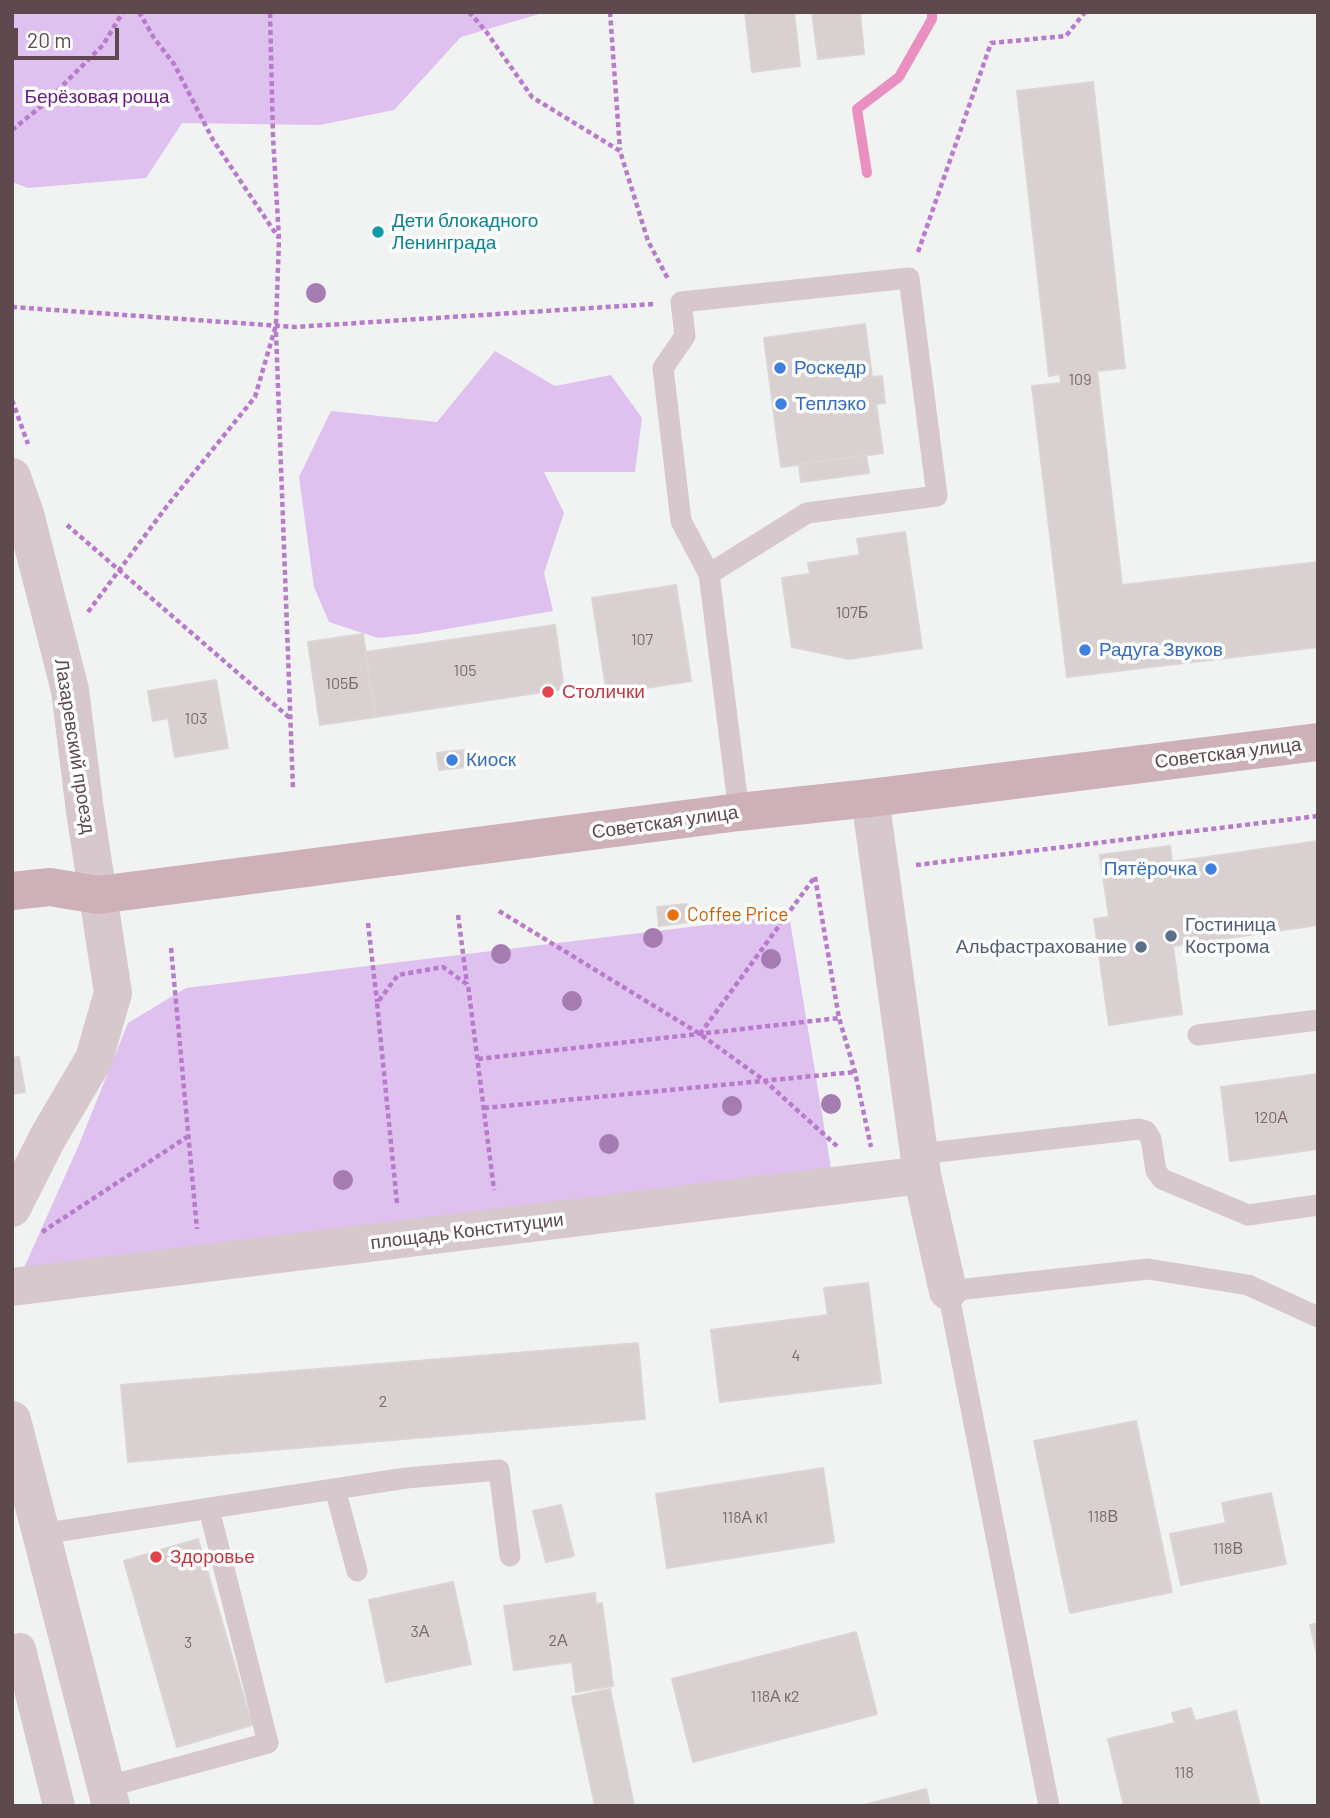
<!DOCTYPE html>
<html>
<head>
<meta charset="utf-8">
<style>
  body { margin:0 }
  #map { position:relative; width:1330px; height:1818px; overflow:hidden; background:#f0f3f1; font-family:Barlow,sans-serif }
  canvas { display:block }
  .frame { position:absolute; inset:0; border:14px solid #5d494e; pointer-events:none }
  .scale { position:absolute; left:14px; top:28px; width:105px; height:32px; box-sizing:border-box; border:4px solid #5d494e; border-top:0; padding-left:9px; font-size:21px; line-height:24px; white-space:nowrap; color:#5d494e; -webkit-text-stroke:5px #fff; paint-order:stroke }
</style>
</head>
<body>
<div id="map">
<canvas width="1330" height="1818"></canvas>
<div class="frame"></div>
<div class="scale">20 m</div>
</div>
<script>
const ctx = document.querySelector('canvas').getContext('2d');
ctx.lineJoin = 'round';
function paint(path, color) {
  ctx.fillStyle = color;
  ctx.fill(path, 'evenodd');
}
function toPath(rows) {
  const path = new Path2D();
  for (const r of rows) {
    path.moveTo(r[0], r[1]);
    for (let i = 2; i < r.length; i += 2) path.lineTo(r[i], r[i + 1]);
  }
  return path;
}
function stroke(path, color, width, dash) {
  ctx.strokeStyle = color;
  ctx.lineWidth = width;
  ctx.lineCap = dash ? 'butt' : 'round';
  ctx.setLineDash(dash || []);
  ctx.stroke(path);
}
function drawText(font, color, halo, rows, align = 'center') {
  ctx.font = font + ' Barlow,sans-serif';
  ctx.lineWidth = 7;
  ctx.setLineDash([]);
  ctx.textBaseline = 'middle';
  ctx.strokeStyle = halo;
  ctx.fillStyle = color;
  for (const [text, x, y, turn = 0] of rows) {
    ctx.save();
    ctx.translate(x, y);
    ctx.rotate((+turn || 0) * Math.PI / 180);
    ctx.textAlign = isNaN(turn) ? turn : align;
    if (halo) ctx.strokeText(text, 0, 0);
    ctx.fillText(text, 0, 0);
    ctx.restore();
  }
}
paint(toPath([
  [12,12,546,12,461,37,394,110,320,125,182,123,146,178,28,188,12,182],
  [495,351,555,386,611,375,642,418,635,472,544,472,564,513,544,573,553,611,417,634,378,638,329,622,314,587,299,477,331,411,437,422],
  [789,915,832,1174,23,1270,78,1147,128,1023,186,988]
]), '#dec1ee');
stroke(toPath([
  [867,173,857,109,899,77,932,19,932,12]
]), '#e990c0', 10);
const building = toPath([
  [745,12,794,12,800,66,752,72,745,12],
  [812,12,860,12,864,54,818,59,812,12],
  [1093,82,1125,368,1097,371,1122,585,1318,562,1318,647,1067,677,1032,386,1061,383,1060,374,1049,376,1017,91,1093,82],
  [865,324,872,377,882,376,885,403,876,404,883,453,781,467,764,338,865,324],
  [866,455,869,473,801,482,799,464,866,455],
  [905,532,922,648,849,659,792,647,782,578,810,574,808,563,860,555,857,539,905,532],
  [676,585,691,681,607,694,592,598,676,585],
  [555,625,564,689,375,717,366,652,555,625],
  [363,634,375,717,320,725,308,642,363,634],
  [216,680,228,748,175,757,168,718,153,721,148,691,216,680],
  [464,750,466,767,439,770,437,753,464,750],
  [1318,841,1318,925,1173,946,1182,1014,1109,1025,1094,919,1109,917,1100,855,1170,846,1172,862,1318,841],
  [687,904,689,922,659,926,657,907,687,904],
  [19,1057,25,1092,12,1094,12,1058,19,1057],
  [1318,1074,1318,1149,1230,1161,1221,1087,1318,1074],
  [868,1283,881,1383,720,1402,711,1330,828,1315,824,1288,868,1283],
  [638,1343,645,1419,128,1462,121,1385,638,1343],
  [1136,1421,1172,1592,1070,1613,1034,1441,1136,1421],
  [823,1468,834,1542,667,1568,656,1494,823,1468],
  [1271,1493,1286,1564,1181,1585,1170,1534,1226,1523,1222,1503,1271,1493],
  [561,1505,574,1556,546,1562,533,1511,561,1505],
  [198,1539,252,1725,177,1747,124,1561,198,1539],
  [453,1582,471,1664,386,1682,369,1600,453,1582],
  [595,1593,596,1604,602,1603,613,1686,576,1692,572,1662,514,1670,504,1606,595,1593],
  [1318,1623,1318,1658,1310,1625,1318,1623],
  [856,1632,877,1714,693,1762,672,1679,856,1632],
  [610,1689,634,1806,595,1806,572,1697,610,1689],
  [1191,1708,1195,1721,1236,1711,1260,1806,1124,1806,1108,1739,1175,1723,1172,1713,1191,1708],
  [926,1789,930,1806,860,1806,926,1789]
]);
paint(building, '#d8d0d1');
stroke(building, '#dbd5d5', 2);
stroke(toPath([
  [139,12,154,38,174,64,213,140,278,237],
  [469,12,485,30,532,97,620,151,648,241,668,279],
  [610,12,620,150],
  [12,130,44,104,103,45,123,12],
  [918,252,991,43,1066,36,1085,12],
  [12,307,295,327,654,304],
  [276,332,293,789],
  [12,400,28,444],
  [67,525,291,719],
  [88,612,167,506,255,397,276,325,279,239,273,137,270,12],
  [916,865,1318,816],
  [815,877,839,1018,855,1072,871,1147],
  [499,911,700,1034,765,1081,839,1148],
  [458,915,467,984],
  [368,923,377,1002],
  [171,948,197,1229],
  [700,1034,814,878],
  [478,1059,839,1018],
  [484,1108,855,1072],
  [397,1203,377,1003,398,975,443,967,468,985,494,1190],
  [42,1232,187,1137]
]), '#b87acb', 4.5, [5, 3.5]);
stroke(toPath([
  [709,574,807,513,937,496,909,278,681,302,685,336,663,368,681,521,709,574,739,812],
  [1198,1035,1318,1020],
  [919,1154,1139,1129,1146,1131,1151,1139,1156,1171,1162,1179,1248,1215,1318,1205],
  [335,1489,357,1571],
  [41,1534,406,1478,499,1470,510,1556],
  [106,1787,268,1743,209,1509],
  [1049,1806,948,1291,1148,1269,1248,1285,1318,1317]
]), '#d6c8cc', 21);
stroke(toPath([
  [20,1649,59,1806]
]), '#d6c8cc', 32);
stroke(toPath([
  [12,477,25,514,70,690,85,811,113,993,94,1059,48,1137,12,1208],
  [922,1175,948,1291],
  [12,1287,922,1175,870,798],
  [12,1420,111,1806]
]), '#d6c8cc', 38);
stroke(toPath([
  [12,891,50,887,98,895,739,812,870,798,1318,742]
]), '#ceb1b8', 38);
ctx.fillStyle = '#a47cb1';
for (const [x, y] of [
  [316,293],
  [653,938],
  [501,954],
  [771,959],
  [572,1001],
  [831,1104],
  [732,1106],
  [609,1144],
  [343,1180]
]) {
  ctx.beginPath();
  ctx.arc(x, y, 10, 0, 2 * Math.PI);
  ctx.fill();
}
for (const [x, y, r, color] of [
  [378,232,7,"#0f9aa8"],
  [780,368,7,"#3f7fe0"],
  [781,404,7,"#3f7fe0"],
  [1085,650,7,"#3f7fe0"],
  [548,692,7,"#e0444e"],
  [452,760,7,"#3f7fe0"],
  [1211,869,7,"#3f7fe0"],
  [673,915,7,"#e8710a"],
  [1171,936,7,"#5c6f8a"],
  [1141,947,7,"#5c6f8a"],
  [156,1557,7,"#e0444e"]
]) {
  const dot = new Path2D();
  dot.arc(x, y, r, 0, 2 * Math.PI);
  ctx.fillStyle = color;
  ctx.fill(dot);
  stroke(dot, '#fff', 2.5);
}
drawText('16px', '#7c6b6f', null, [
  ["109",1080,380],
  ["107Б",852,613],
  ["107",642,640],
  ["105",465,671],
  ["105Б",342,684],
  ["103",196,719],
  ["120А",1271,1118],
  ["4",796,1356],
  ["2",383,1402],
  ["118В",1103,1517],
  ["118А к1",745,1518],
  ["118В",1228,1549],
  ["3А",420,1632],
  ["2А",558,1641],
  ["3",188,1643],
  ["118А к2",775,1697],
  ["118",1184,1773]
]);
drawText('19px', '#651b7d', '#fff', [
  ["Берёзовая роща",97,97]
]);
drawText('19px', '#0d838f', '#fff', [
  ["Дети блокадного",392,221],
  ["Ленинграда",392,243]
], 'left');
drawText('19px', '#366cbe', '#fff', [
  ["Роскедр",794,368],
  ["Теплэко",795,404],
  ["Радуга Звуков",1099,650],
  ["Киоск",466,760],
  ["Пятёрочка",1197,869,"right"]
], 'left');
drawText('19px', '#be3a42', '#fff', [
  ["Столички",562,692],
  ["Здоровье",170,1557]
], 'left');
drawText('19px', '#5d494e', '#fff', [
  ["Лазаревский проезд",75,746,81],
  ["Советская улица",1228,753,-7],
  ["Советская улица",665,822,-8],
  ["площадь Конституции",467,1231,-7]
]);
drawText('19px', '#c56008', '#fff', [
  ["Coffee Price",687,915]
], 'left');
drawText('19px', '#4e5e75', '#fff', [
  ["Гостиница",1185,925],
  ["Кострома",1185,947],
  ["Альфастрахование",1127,947,"right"]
], 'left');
</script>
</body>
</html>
